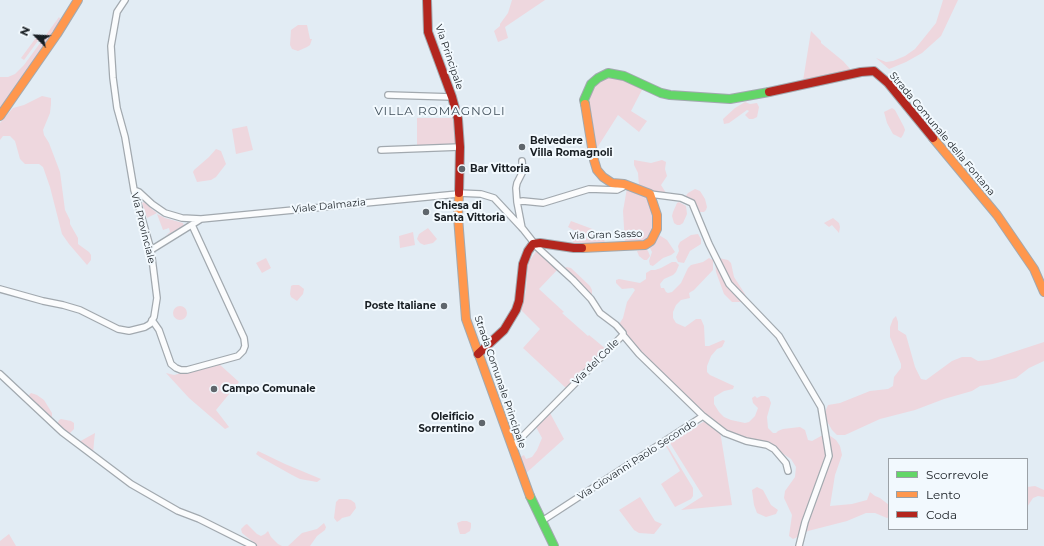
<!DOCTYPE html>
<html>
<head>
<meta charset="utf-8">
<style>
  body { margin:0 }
  #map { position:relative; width:1044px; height:546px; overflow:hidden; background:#e2ecf4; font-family:Montserrat,sans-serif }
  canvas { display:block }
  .legend { position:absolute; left:888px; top:458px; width:140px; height:72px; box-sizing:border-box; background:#f2f9fe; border:1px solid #9ba1a6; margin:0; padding:5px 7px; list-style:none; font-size:12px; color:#181e23 }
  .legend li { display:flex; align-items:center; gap:8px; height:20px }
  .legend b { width:20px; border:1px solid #9ba1a6 }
  .north { position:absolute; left:16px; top:16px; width:40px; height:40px; -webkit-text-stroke:3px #f2f9fe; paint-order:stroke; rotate:294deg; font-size:11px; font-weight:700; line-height:16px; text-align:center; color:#181e23 }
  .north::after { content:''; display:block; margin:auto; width:14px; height:18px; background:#181e23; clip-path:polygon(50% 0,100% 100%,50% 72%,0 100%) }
</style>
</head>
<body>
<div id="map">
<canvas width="1044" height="546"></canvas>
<ul class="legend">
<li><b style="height:5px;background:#63d668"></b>Scorrevole</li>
<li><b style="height:5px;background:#ff974d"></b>Lento</li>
<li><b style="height:5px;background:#b3261e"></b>Coda</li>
</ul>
<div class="north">N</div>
</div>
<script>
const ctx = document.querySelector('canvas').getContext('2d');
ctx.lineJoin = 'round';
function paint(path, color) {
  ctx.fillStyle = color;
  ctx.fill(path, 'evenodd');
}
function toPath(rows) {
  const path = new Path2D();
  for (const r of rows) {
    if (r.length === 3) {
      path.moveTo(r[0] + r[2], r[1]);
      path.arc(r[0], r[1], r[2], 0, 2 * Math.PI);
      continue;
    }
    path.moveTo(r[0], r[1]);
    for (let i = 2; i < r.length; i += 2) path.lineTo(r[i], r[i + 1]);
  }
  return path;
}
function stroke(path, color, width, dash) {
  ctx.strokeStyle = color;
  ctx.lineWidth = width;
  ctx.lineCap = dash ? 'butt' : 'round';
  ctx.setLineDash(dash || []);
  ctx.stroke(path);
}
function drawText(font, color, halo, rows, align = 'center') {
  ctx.font = font + ' Montserrat,sans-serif';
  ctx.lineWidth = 4;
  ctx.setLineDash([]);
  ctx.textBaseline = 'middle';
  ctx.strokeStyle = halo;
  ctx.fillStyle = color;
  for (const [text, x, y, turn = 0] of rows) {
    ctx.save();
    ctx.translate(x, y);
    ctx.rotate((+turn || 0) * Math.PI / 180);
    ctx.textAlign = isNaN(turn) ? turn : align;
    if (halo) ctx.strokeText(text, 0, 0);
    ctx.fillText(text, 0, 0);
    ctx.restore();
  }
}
paint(toPath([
  [512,0,545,0,505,27,508,38,498,42,494,31,500,26,500,24,508,13],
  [943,0,958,0,941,36,922,53,906,62,889,69,876,58,886,62,893,61,905,56,915,49,936,23],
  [59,17,61,20,0,109,0,77,8,77,15,74,24,65],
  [298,25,307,25,310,39,312,39,310,45,307,47,298,51,292,49,290,45,291,30],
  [811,31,821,41,821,43,843,61,852,71,803,81],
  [38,35,40,38,24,60,21,58],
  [607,76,626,80,643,88,631,111,647,121,639,132,618,115,597,148,588,96,591,88],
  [42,96,51,98,51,104,50,113,43,130,44,135,49,143,60,172,65,210,70,220,70,224,78,238,78,244,89,252,91,255,91,260,87,265,69,244,62,234,50,187,43,167,39,164,25,164,20,159,15,141,10,136,3,136,0,140,0,123,13,108,24,105],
  [745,102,750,104,757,103,759,107,757,117,753,119,749,119,745,115,749,111,747,110,729,123,724,124,723,119,735,108],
  [892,108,895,110,904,127,905,130,903,135,901,138,893,134,887,123,884,112],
  [417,118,456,118,456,145,417,145],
  [247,126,253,150,236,154,232,129],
  [216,149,221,151,226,164,216,177,211,180,197,182,193,172,194,170,209,157],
  [634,160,651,163,662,160,666,162,665,169,667,176,661,185,666,193,658,194,639,186,638,173,634,165],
  [627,188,647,195,652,210,653,225,652,235,647,241,625,244,623,211],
  [695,189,700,191,705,199,707,207,706,210,704,212,699,212,696,210,691,202,685,197,688,193],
  [144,202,153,210,157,213,147,218,142,203],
  [679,202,686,206,687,214,683,223,680,225,677,225,674,223,672,216,673,212,677,203],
  [157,214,165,218,183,223,184,226,165,236,170,232,169,228,163,230],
  [833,218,839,223,840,227,839,233,832,225,829,227,824,223],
  [571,221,595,230,603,237,606,245,575,245,572,240,577,232,568,227],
  [428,228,437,239,433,243,424,245,420,243,417,239,419,234],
  [413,232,415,245,400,248,399,236],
  [698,234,701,239,701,244,690,251,684,263,678,262,676,257,679,251,678,246,680,242,691,235],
  [659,235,667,240,675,252,671,255,663,258,653,266,650,265,649,261,652,252,649,246],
  [646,249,648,251,650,256,647,260,644,260,639,256,637,251],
  [537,250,558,269,539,289,564,312,562,313,588,336,589,335,606,349,567,389,523,348,540,329,521,310,526,291,528,263],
  [266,258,271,268,262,273,256,263],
  [709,258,713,260,713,270,694,290,689,293,690,298,681,300,676,305,673,312,673,318,676,323,685,327,696,319,701,319,704,326,705,346,709,346,723,340,725,341,722,347,717,349,711,356,707,366,707,372,710,375,734,386,733,389,724,391,714,397,714,404,719,412,724,417,731,420,745,423,749,422,755,416,758,408,753,403,752,398,755,396,757,398,761,396,765,396,769,398,771,403,767,417,768,428,773,433,776,433,778,431,783,429,800,427,805,430,808,440,812,441,821,436,829,435,836,440,840,446,842,455,835,475,830,506,852,504,867,500,870,492,875,496,880,498,889,505,889,517,887,518,875,513,866,513,847,521,808,531,800,536,793,539,789,536,792,515,784,498,785,491,795,477,796,467,791,459,777,450,720,431,732,505,681,510,703,496,670,443,706,420,641,355,618,326,623,318,627,302,635,290,633,288,622,289,616,283,616,280,619,279,640,283,646,279,646,273,651,270,655,270,661,268,672,262,676,262,679,265,676,272,673,275,664,279,660,284,661,288,664,288,666,292,668,293,672,292,681,283,688,268,691,265,703,262],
  [719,258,728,260,731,263,734,277,745,294,746,298,742,302,732,302,724,294,716,272,715,262],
  [566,267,571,268,590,286,592,290,592,295,587,292,564,270],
  [293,285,299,285,304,289,303,294,297,301,291,297,290,294,291,286],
  [180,313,7],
  [896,316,898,322,898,330,906,335,915,367,921,379,926,380,952,361,962,357,971,357,978,361,989,360,1044,342,1044,361,1029,368,1016,378,993,384,980,386,972,391,944,399,915,410,880,419,845,435,837,435,832,430,825,418,825,412,828,405,840,403,870,391,888,389,893,386,894,377,901,368,901,364,890,337,890,327,893,319],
  [218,363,239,382,216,410,229,427,225,429,189,398,166,373,174,375],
  [31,393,37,395,44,400,52,413,52,417,51,419,27,397],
  [550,413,564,439,524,475,518,458,524,455,526,459,532,457,537,450,542,438,536,427],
  [61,419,71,421,74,423,74,429,68,435,57,425,59,420],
  [95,433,94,442,93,454,77,443],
  [667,445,693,488,693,496,691,499,675,507,661,484,680,471,666,446],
  [258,451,285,464,321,479,317,482,300,479,292,475,260,457,256,454],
  [1035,486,1044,490,1044,497,1038,496,1033,498,1027,507,1027,487],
  [757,487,763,490,771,505,778,510,776,514,766,517,757,513,754,505,752,490],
  [640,497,655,521,662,524,654,534,639,533,634,530,619,510],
  [339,499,347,499,351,500,355,503,356,508,350,516,342,518,340,520,337,522,334,518,336,502],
  [462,521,467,521,471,523,471,527,470,531,465,534,460,534,459,531,457,523],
  [324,523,326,527,325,530,317,536,310,546,288,546,302,533,317,529],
  [247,524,257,534,261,536,265,534,268,531,271,537,278,544,282,546,255,546,253,542,242,533,241,529,245,525],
  [9,534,16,546,0,546,0,541]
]), '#eed7de');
const street = toPath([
  [388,95,452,97],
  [381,150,460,147],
  [134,190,139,192,152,204,165,213,182,218,201,219],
  [458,193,481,194,494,198,523,229,538,248,573,280,591,299,600,313,616,325,623,333,623,335,512,447],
  [650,194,681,198,692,203,709,244,729,284,779,336,821,407,829,456,805,522,799,546],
  [517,202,516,188,517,183,523,171,522,161],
  [522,228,517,202,523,201,543,203,589,189,617,190,623,187,624,184],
  [151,250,201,219,458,194],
  [0,289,43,301,63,305,80,310,118,329,129,331,145,327,150,324,154,317,157,298,151,250,134,190,125,137,117,108,113,78,111,46,117,12,125,0],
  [152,320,159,330,171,364,176,368,181,370,187,370,238,356,243,351,245,346,244,338,192,225],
  [623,335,639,354,703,416],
  [0,374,62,432,131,484,178,511,199,519,253,546],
  [542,521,703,416,725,433,746,441,767,445,774,449,786,463,788,471]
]);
const fast = toPath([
  [585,104,584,100,591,84,598,78,608,73,624,76,661,93,670,95,730,99,769,92],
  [530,496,554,546]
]);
const slow = toPath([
  [0,116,57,34,78,0],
  [933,138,997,215,1034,269,1044,292],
  [459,193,458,217,466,319,530,496],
  [582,248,645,245,651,241,657,229,657,215,650,194,624,184,612,183,603,177,597,170,594,160,585,104]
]);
const jam = toPath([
  [427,0,428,32,452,97,458,119,460,147,459,193],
  [769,92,861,72,874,71,888,83,933,138],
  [478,354,504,330,516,310,519,301,523,264,528,251,533,244,540,243,574,248,582,248]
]);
stroke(street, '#a2a9af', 8);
stroke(fast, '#a2a9af', 10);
stroke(slow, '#a2a9af', 10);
stroke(jam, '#a2a9af', 10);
stroke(street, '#fbfcfd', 5.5);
stroke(fast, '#63d668', 8);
stroke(slow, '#ff974d', 8);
stroke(jam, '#b3261e', 8);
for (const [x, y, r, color] of [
  [522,147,4,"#5f666c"],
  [462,169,4,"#5f666c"],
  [426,212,4,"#5f666c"],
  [444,306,4,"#5f666c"],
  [214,389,4,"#5f666c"],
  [482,423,4,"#5f666c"]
]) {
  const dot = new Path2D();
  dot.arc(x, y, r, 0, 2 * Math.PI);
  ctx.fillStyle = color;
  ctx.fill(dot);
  stroke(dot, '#f2f9fe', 1.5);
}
drawText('10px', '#181e23', '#f2f9fe', [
  ["Via Principale",449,57,71],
  ["Strada Comunale della Fontana",942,134,50],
  ["Viale Dalmazia",329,206,-6],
  ["Via Provinciale",143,228,76],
  ["Via Gran Sasso",606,235,-2],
  ["Via del Colle",596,362,-45],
  ["Strada Comunale Principale",500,382,71],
  ["Via Giovanni Paolo Secondo",637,460,-33]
]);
drawText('bold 10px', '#181e23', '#f2f9fe', [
  ["Belvedere",530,141],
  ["Villa Romagnoli",530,153],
  ["Bar Vittoria",470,169],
  ["Chiesa di",434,206],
  ["Santa Vittoria",434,218],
  ["Poste Italiane",436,306,"right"],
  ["Campo Comunale",222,389],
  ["Oleificio",474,417,"right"],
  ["Sorrentino",474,429,"right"]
], 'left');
ctx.letterSpacing = '1px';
drawText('12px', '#41505b', '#f2f9fe', [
  ["VILLA ROMAGNOLI",440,111]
]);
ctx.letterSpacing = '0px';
</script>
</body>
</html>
